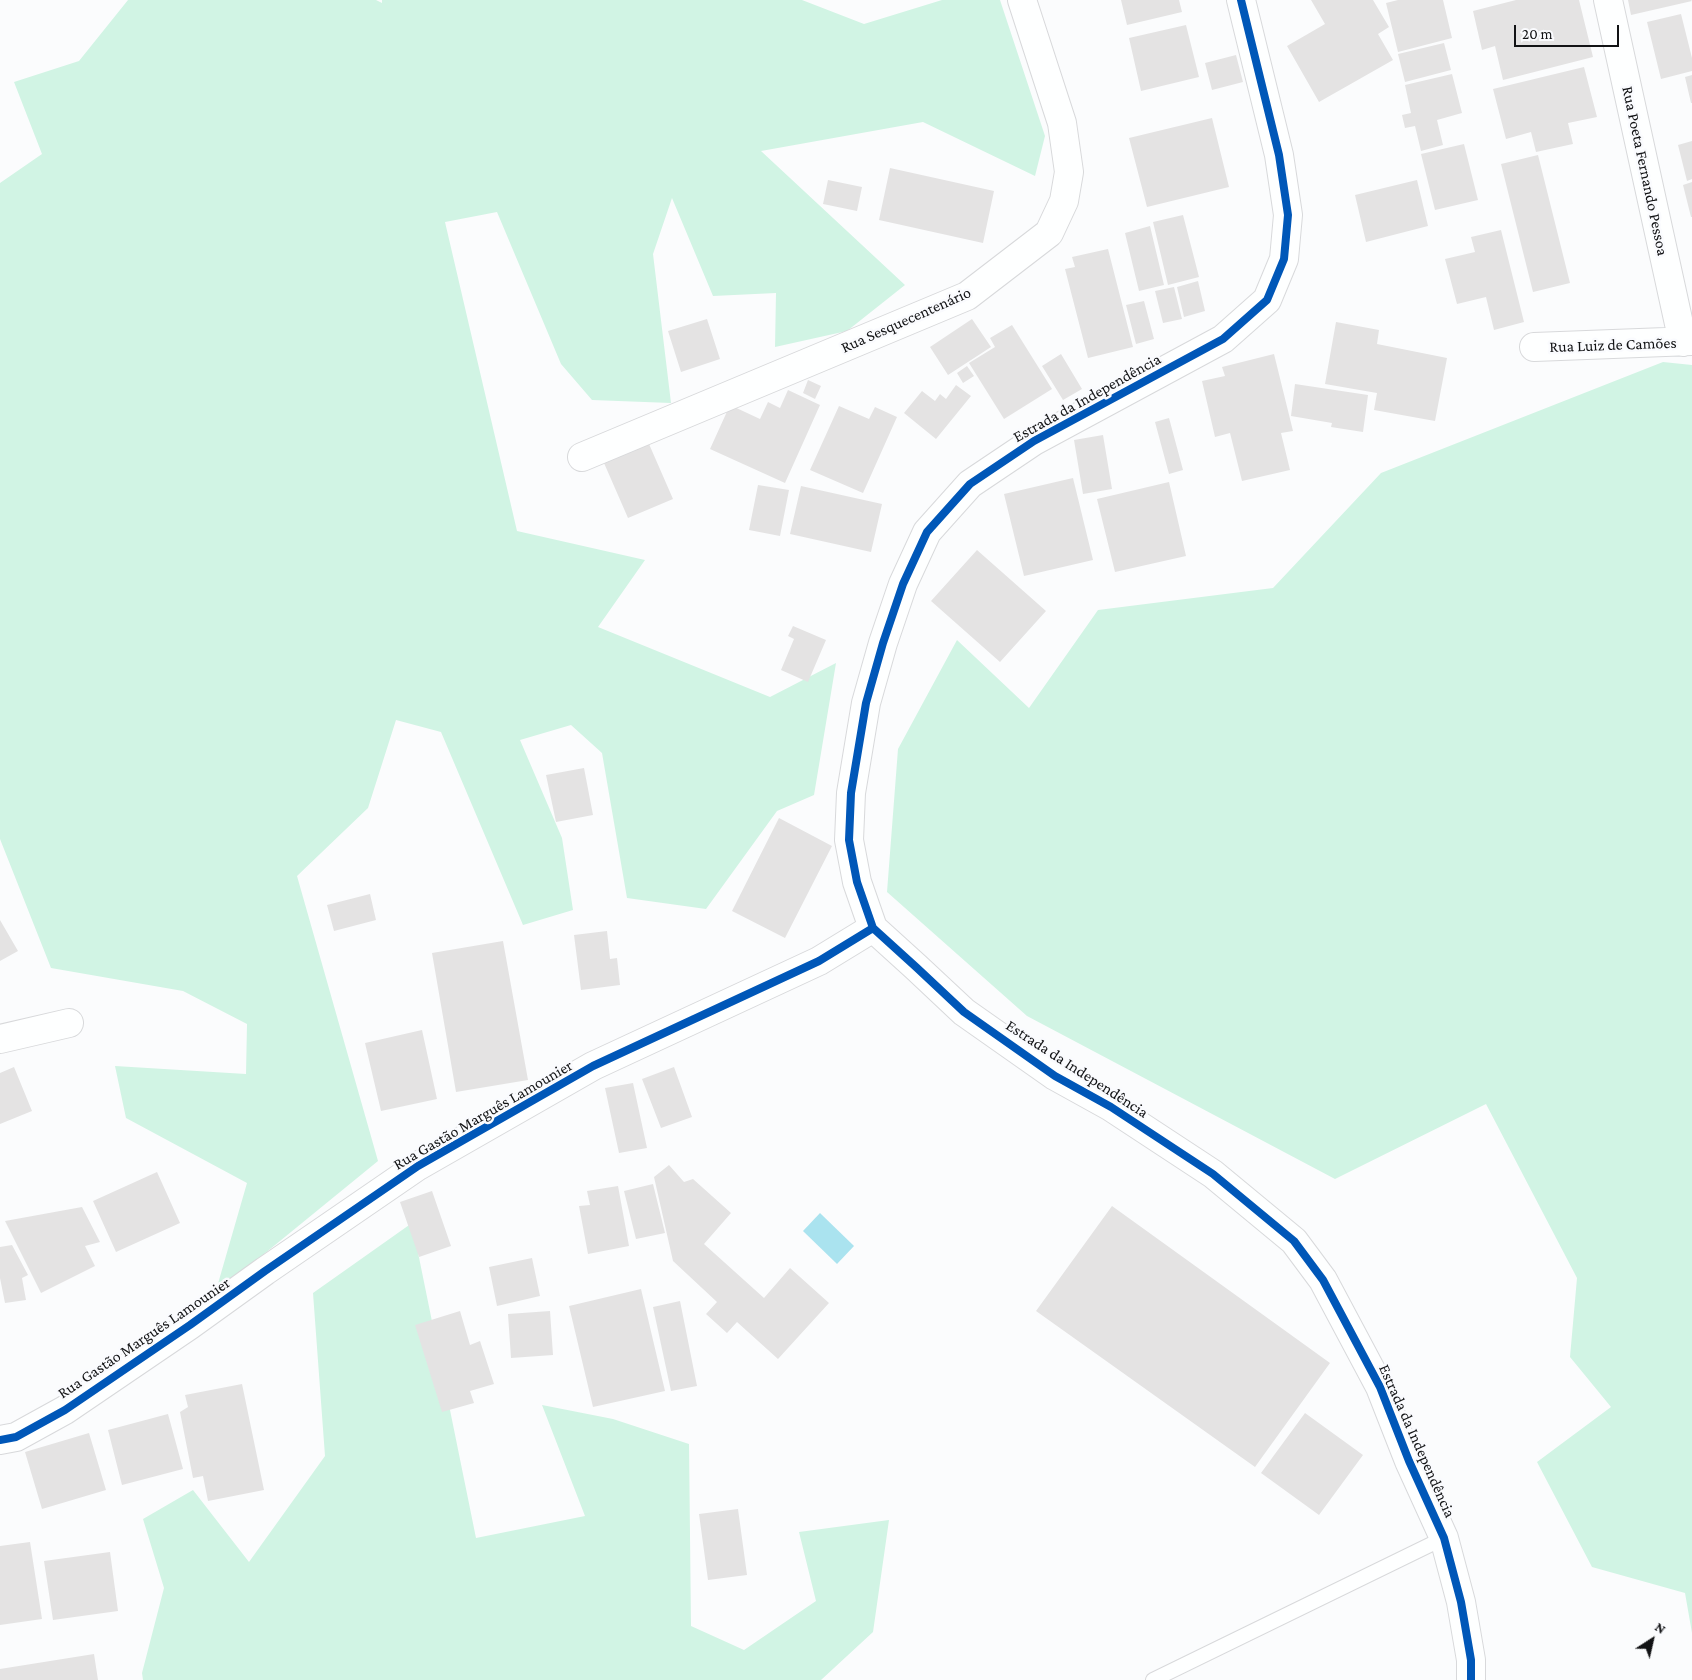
<!DOCTYPE html>
<html>
<head>
<meta charset="utf-8">
<style>
  body { margin:0 }
  #map { position:relative; width:1692px; height:1680px; overflow:hidden; background:#fbfcfd; font-family:"Crimson Pro",serif }
  canvas { display:block }
  .north { position:absolute; left:1627px; top:1615px; width:50px; height:50px; -webkit-text-stroke:4px #fafbfe; paint-order:stroke; rotate:35deg; font-size:14px; font-weight:700; line-height:20px; text-align:center; color:#121315 }
  .north::after { content:''; display:block; margin:auto; width:18px; height:22px; background:#121315; clip-path:polygon(50% 0,100% 100%,50% 72%,0 100%) }
  .scale { position:absolute; left:1514px; top:25px; width:105px; height:22px; box-sizing:border-box; border:2px solid #121315; border-top:0; padding-left:6px; font-size:15px; line-height:18px; white-space:nowrap; color:#121315; -webkit-text-stroke:4px #fafbfe; paint-order:stroke }
</style>
</head>
<body>
<div id="map">
<canvas width="1692" height="1680"></canvas>
<div class="north">N</div>
<div class="scale">20 m</div>
</div>
<script>
const ctx = document.querySelector('canvas').getContext('2d');
ctx.lineJoin = 'round';
function paint(path, color) {
  ctx.fillStyle = color;
  ctx.fill(path, 'evenodd');
}
function toPath(rows) {
  const path = new Path2D();
  for (const r of rows) {
    path.moveTo(r[0], r[1]);
    for (let i = 2; i < r.length; i += 2) path.lineTo(r[i], r[i + 1]);
  }
  return path;
}
function stroke(path, color, width, dash) {
  ctx.strokeStyle = color;
  ctx.lineWidth = width;
  ctx.lineCap = dash ? 'butt' : 'round';
  ctx.setLineDash(dash || []);
  ctx.stroke(path);
}
function drawText(font, color, halo, rows, align = 'center') {
  ctx.font = font + ' "Crimson Pro",serif';
  ctx.lineWidth = 5;
  ctx.setLineDash([]);
  ctx.textBaseline = 'middle';
  ctx.strokeStyle = halo;
  ctx.fillStyle = color;
  for (const [text, x, y, turn = 0] of rows) {
    ctx.save();
    ctx.translate(x, y);
    ctx.rotate((+turn || 0) * Math.PI / 180);
    ctx.textAlign = isNaN(turn) ? turn : align;
    if (halo) ctx.strokeText(text, 0, 0);
    ctx.fillText(text, 0, 0);
    ctx.restore();
  }
}
paint(toPath([
  [128,0,376,0,382,3,382,0,802,0,864,24,942,0,1000,0,1045,136,1035,176,923,122,761,151,905,285,847,331,775,347,776,293,713,296,672,198,653,254,671,403,592,400,561,364,497,212,445,222,517,531,645,560,598,627,770,697,836,663,814,795,777,811,706,909,627,898,602,753,571,725,520,740,562,838,573,910,523,925,441,732,396,720,368,808,297,876,378,1161,215,1294,247,1183,126,1118,115,1066,246,1074,247,1024,183,991,51,968,0,839,0,183,42,154,14,82,79,61],
  [1663,362,1692,365,1692,1633,1685,1593,1592,1567,1537,1462,1611,1407,1570,1357,1577,1278,1486,1104,1335,1179,1027,1016,887,892,898,749,957,640,1029,708,1098,610,1273,588,1381,473],
  [412,1223,476,1538,585,1516,542,1405,613,1419,689,1444,691,1626,744,1650,816,1601,799,1532,889,1520,873,1632,821,1680,143,1680,142,1673,164,1588,143,1519,193,1490,249,1562,325,1456,313,1293]
]), '#d1f4e4');
paint(toPath([
  [820,1213,854,1246,837,1264,803,1231]
]), '#aae3ef');
paint(toPath([
  [1121,0,1179,0,1182,12,1127,25],
  [1311,0,1373,0,1389,27,1378,34,1393,60,1319,102,1287,46,1325,24],
  [1398,0,1443,0,1452,38,1398,52,1386,3],
  [1516,0,1579,0,1593,57,1503,80,1495,46,1482,50,1473,11],
  [1628,0,1691,0,1692,1,1631,15],
  [1681,14,1692,58,1692,71,1661,79,1647,22],
  [1186,25,1199,77,1141,91,1129,38],
  [1444,43,1451,70,1405,82,1398,54],
  [1236,55,1243,82,1212,90,1205,63],
  [1584,67,1597,117,1568,123,1573,144,1536,152,1531,132,1506,139,1493,89],
  [1452,74,1462,113,1437,120,1443,145,1421,151,1415,126,1405,128,1402,115,1411,113,1405,85],
  [1692,75,1692,103,1691,103,1685,77],
  [1212,118,1229,187,1147,207,1129,138],
  [1692,141,1692,179,1687,181,1678,145],
  [1464,144,1478,200,1435,210,1421,154],
  [1538,155,1570,283,1533,292,1501,164],
  [890,168,994,191,983,243,879,220],
  [828,180,862,187,857,211,823,204],
  [1417,180,1428,226,1366,242,1355,195],
  [1692,182,1692,217,1691,217,1683,185],
  [1183,215,1199,277,1168,285,1153,222],
  [1150,226,1164,285,1139,291,1125,233],
  [1501,230,1524,322,1494,330,1486,297,1457,304,1445,259,1475,252,1471,237],
  [1108,249,1133,347,1088,358,1065,269,1075,267,1072,257],
  [1198,281,1205,311,1184,317,1177,287],
  [1174,287,1182,319,1163,323,1155,291],
  [1144,301,1154,339,1136,344,1126,305],
  [707,319,720,359,681,372,668,331],
  [972,319,991,347,948,375,930,347],
  [1336,322,1379,330,1377,344,1447,358,1435,421,1374,410,1377,393,1325,384],
  [1012,325,1052,389,1004,419,969,363,995,347,990,338],
  [1061,354,1082,389,1063,400,1042,366],
  [1274,354,1293,431,1281,433,1290,470,1242,481,1230,433,1215,437,1202,381,1225,376,1222,367],
  [967,366,974,376,963,383,957,373],
  [808,380,821,386,815,399,803,393],
  [1295,384,1368,395,1363,432,1331,427,1332,423,1291,416],
  [956,385,971,396,936,439,904,413,922,391,935,401,940,394,946,399],
  [788,390,820,405,785,483,710,449,730,405,760,419,768,402,780,408],
  [839,406,869,419,875,407,897,417,863,493,810,470],
  [1169,418,1183,470,1169,474,1155,422],
  [1103,435,1112,489,1083,494,1074,440],
  [649,444,673,499,628,518,604,463],
  [1073,478,1093,560,1024,576,1004,494],
  [1169,482,1186,556,1115,572,1097,499],
  [758,485,789,490,780,536,749,530],
  [801,486,882,504,871,552,790,534],
  [977,550,1046,611,1000,662,931,601],
  [793,626,826,640,808,682,781,670,794,639,788,636],
  [584,768,593,815,556,822,546,775],
  [779,818,832,846,785,938,732,911],
  [370,894,376,920,334,931,327,905],
  [0,920,18,951,0,961],
  [607,931,610,959,617,958,620,985,581,990,574,935],
  [503,941,528,1080,456,1092,432,953],
  [422,1030,437,1099,381,1111,365,1043],
  [14,1067,32,1111,0,1124,0,1073],
  [674,1067,692,1117,661,1128,642,1079],
  [633,1083,647,1148,619,1153,605,1088],
  [669,1165,684,1182,693,1179,731,1213,704,1244,764,1298,790,1268,829,1303,778,1359,737,1322,727,1333,706,1314,717,1302,673,1261,654,1177],
  [157,1172,180,1223,116,1252,93,1201],
  [653,1184,665,1233,636,1239,624,1191],
  [618,1186,629,1246,588,1254,579,1206,590,1205,587,1191],
  [432,1191,451,1246,419,1257,400,1202],
  [1112,1206,1330,1363,1255,1467,1036,1311],
  [82,1207,100,1242,85,1246,95,1266,41,1293,5,1221],
  [12,1245,28,1275,22,1278,26,1300,5,1303,0,1278,0,1247],
  [532,1258,540,1296,497,1306,489,1267],
  [641,1289,665,1391,593,1407,569,1306],
  [680,1301,697,1386,671,1391,653,1307],
  [460,1311,470,1345,480,1341,494,1384,470,1391,474,1403,442,1412,415,1325],
  [550,1311,553,1355,511,1358,508,1314],
  [242,1384,264,1490,208,1501,203,1476,193,1478,180,1412,188,1407,185,1395],
  [1305,1413,1363,1455,1319,1515,1261,1473],
  [168,1414,183,1469,122,1485,108,1430],
  [89,1433,106,1490,42,1509,25,1452],
  [738,1509,747,1575,708,1580,699,1514],
  [30,1542,42,1619,0,1625,0,1546],
  [110,1552,118,1611,53,1620,44,1561],
  [94,1654,98,1680,0,1680,0,1669]
]), '#e4e3e3');
const service = toPath([
  [1153,1680,1444,1538]
]);
const minor = toPath([
  [1608,0,1683,342],
  [1534,347,1692,341],
  [582,457,967,296,1049,233,1064,201,1069,172,1062,123,1022,0],
  [0,1039,69,1023],
  [0,1440,16,1437,65,1410,190,1325,265,1271,418,1166,593,1066,819,961,873,928]
]);
const tertiary = toPath([
  [1241,0,1279,155,1288,215,1284,259,1267,300,1223,339,1034,441,970,484,927,532,903,584,883,643,866,703,851,793,849,840,857,882,873,928,916,967,964,1012,1055,1076,1111,1107,1213,1174,1294,1241,1323,1280,1380,1387,1409,1461,1444,1538,1461,1602,1471,1660,1471,1680]
]);
stroke(service, '#d8d9db', 16);
stroke(minor, '#d8d9db', 30);
stroke(tertiary, '#d8d9db', 30);
stroke(service, '#feffff', 14);
stroke(minor, '#feffff', 28);
stroke(tertiary, '#feffff', 28);
stroke(toPath([
  [1241,0,1279,155,1288,215,1284,259,1267,300,1223,339,1034,441,970,484,927,532,903,584,883,643,866,703,851,793,849,840,857,882,873,928,916,967,964,1012,1055,1076,1111,1107,1213,1174,1294,1241,1323,1280,1380,1387,1409,1461,1444,1538,1461,1602,1471,1660,1471,1680],
  [0,1440,16,1437,65,1410,190,1325,265,1271,418,1166,593,1066,819,961,873,928]
]), '#0057b8', 8);
drawText('16px', '#121315', '#fafbfe', [
  ["Rua Poeta Fernando Pessoa",1645,171,78],
  ["Rua Sesquecentenário",906,320,-24],
  ["Rua Luiz de Camões",1613,345,-2],
  ["Estrada da Independência",1087,398,-29],
  ["Estrada da Independência",1077,1069,33],
  ["Rua Gastão Marguês Lamounier",483,1115,-30],
  ["Rua Gastão Marguês Lamounier",144,1338,-34],
  ["Estrada da Independência",1417,1441,66]
]);
</script>
</body>
</html>
